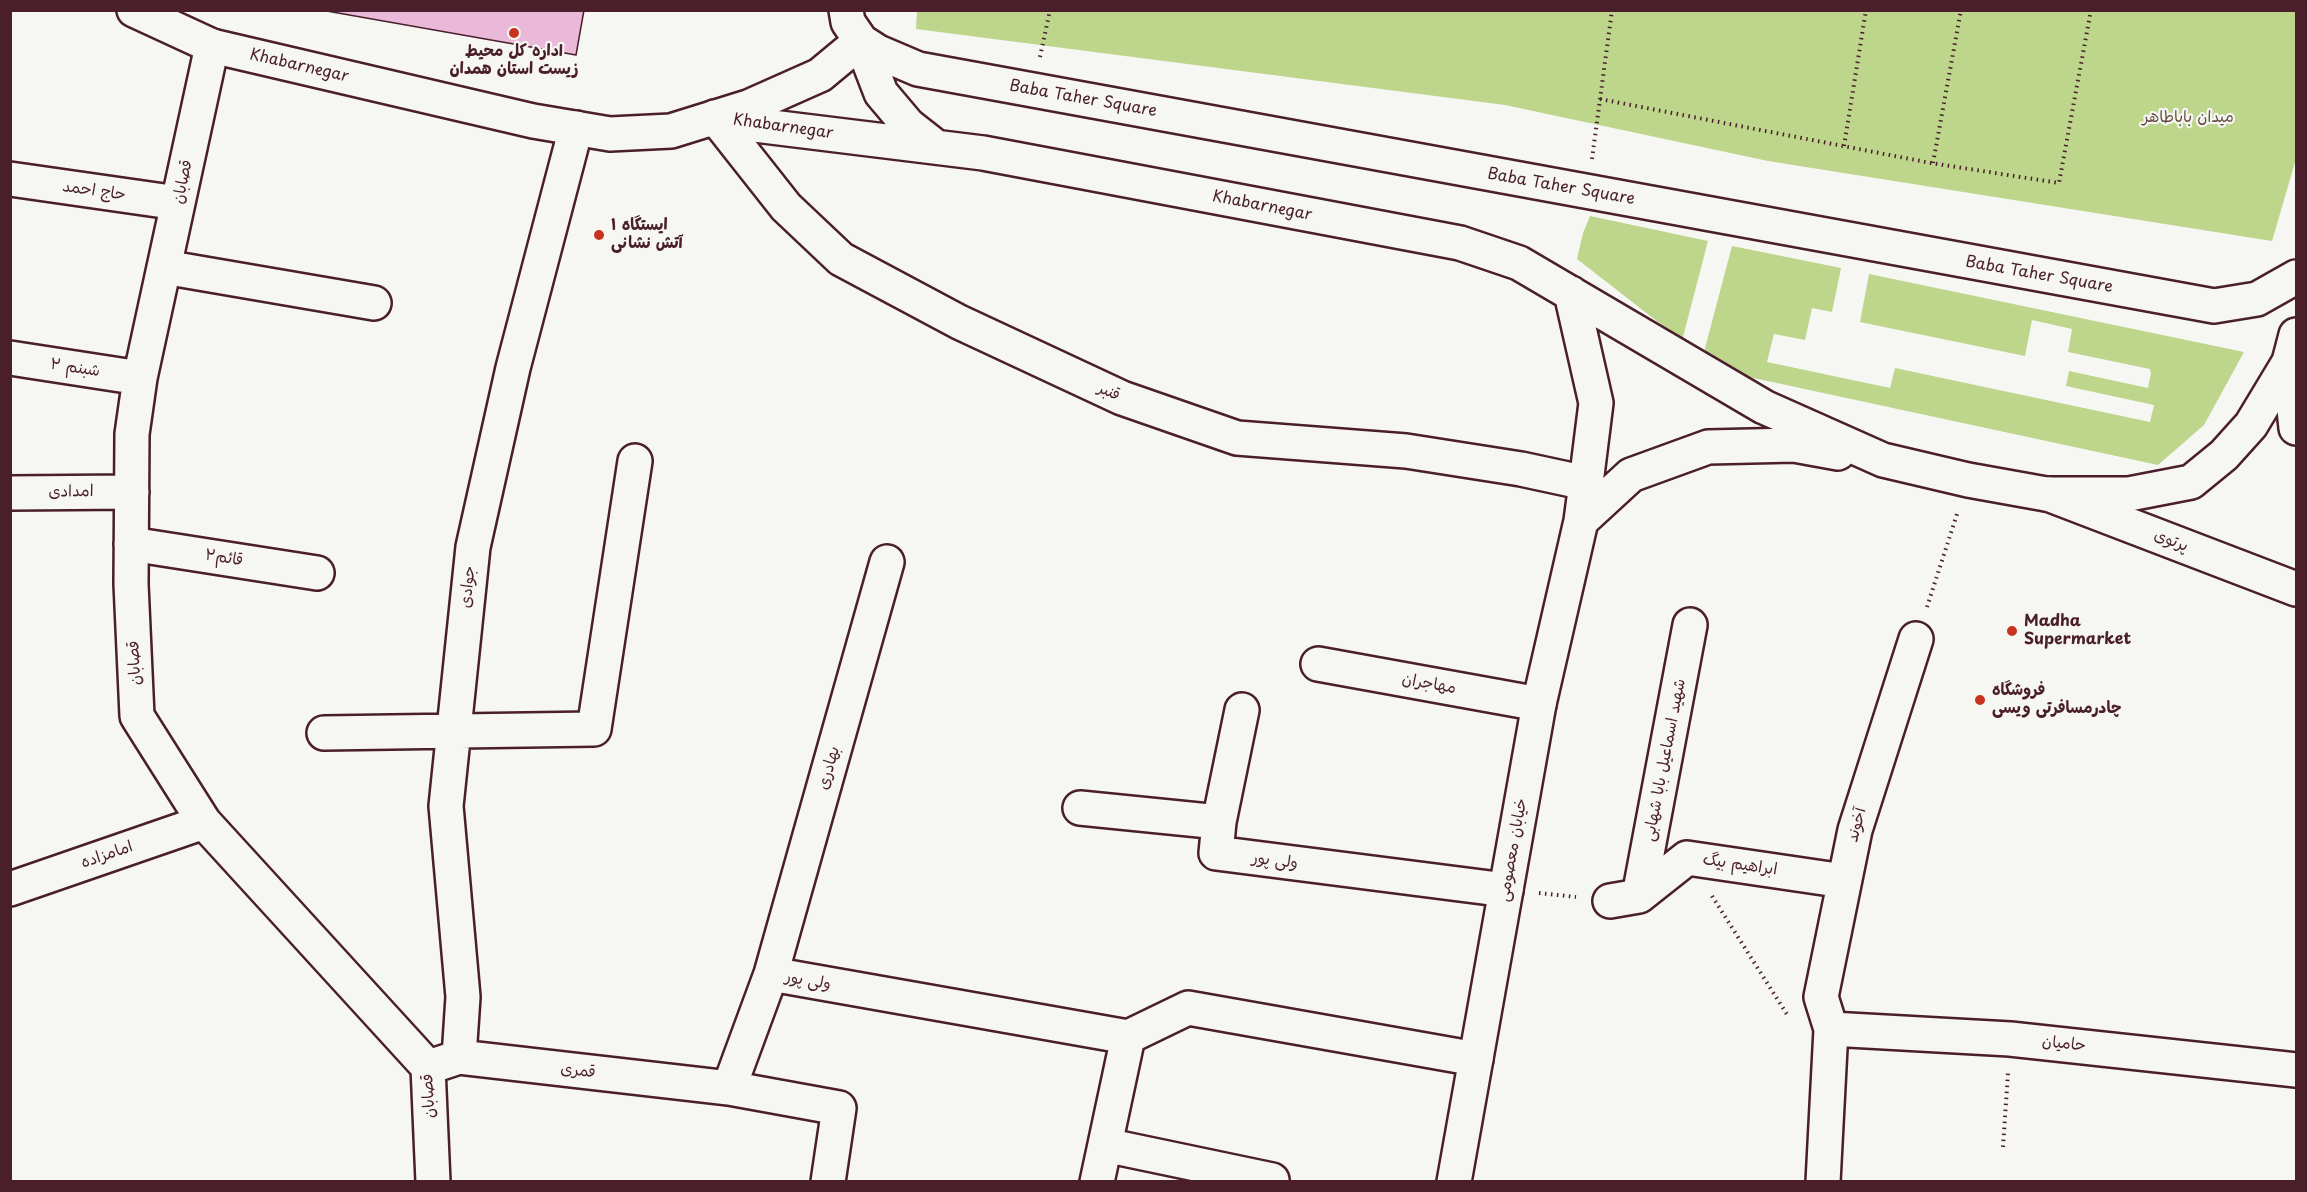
<!DOCTYPE html>
<html>
<head>
<meta charset="utf-8">
<style>
  body { margin:0 }
  #map { position:relative; width:2307px; height:1192px; overflow:hidden; background:#f6f6f2; font-family:"Playpen Sans",sans-serif }
  canvas { display:block }
  .frame { position:absolute; inset:0; border:12px solid #4a1f2b; pointer-events:none }
</style>
</head>
<body>
<div id="map">
<canvas width="2307" height="1192"></canvas>
<div class="frame"></div>
</div>
<script>
const ctx = document.querySelector('canvas').getContext('2d');
ctx.lineJoin = 'round';
function paint(path, color) {
  ctx.fillStyle = color;
  ctx.fill(path, 'evenodd');
}
function toPath(rows) {
  const path = new Path2D();
  for (const r of rows) {
    path.moveTo(r[0], r[1]);
    for (let i = 2; i < r.length; i += 2) path.lineTo(r[i], r[i + 1]);
  }
  return path;
}
function stroke(path, color, width, dash) {
  ctx.strokeStyle = color;
  ctx.lineWidth = width;
  ctx.lineCap = dash ? 'butt' : 'round';
  ctx.setLineDash(dash || []);
  ctx.stroke(path);
}
function drawText(font, color, halo, rows, align = 'center') {
  ctx.font = font + ' "Playpen Sans","Playpen Sans Arabic",sans-serif';
  ctx.lineWidth = 4.5;
  ctx.setLineDash([]);
  ctx.textBaseline = 'middle';
  ctx.strokeStyle = halo;
  ctx.fillStyle = color;
  for (const [text, x, y, turn = 0] of rows) {
    ctx.save();
    ctx.translate(x, y);
    ctx.rotate((+turn || 0) * Math.PI / 180);
    ctx.textAlign = isNaN(turn) ? turn : align;
    if (halo) ctx.strokeText(text, 0, 0);
    ctx.fillText(text, 0, 0);
    ctx.restore();
  }
}
paint(toPath([
  [917,11,2296,11,2296,159,2272,241,1768,161,1505,105,916,29],
  [1590,216,1708,241,1683,337,1704,352,1732,246,1841,268,1832,312,1812,308,1805,340,1774,334,1767,362,1890,388,1895,368,2150,422,2154,405,2066,386,2069,371,2148,388,2151,373,2150,369,2068,352,2072,329,2032,320,2025,356,1860,322,1869,274,2244,352,2204,425,2158,465,1721,371,1577,259,1583,233]
]), '#bdd68c');
const building = toPath([
  [321,10,584,10,576,55,321,10]
]);
paint(building, '#eab9d9');
stroke(building, '#4a1f2b', 1.5);
const minor = toPath([
  [212,46,140,378,132,434,131,584,137,716,204,822,428,1067,433,1182],
  [715,117,786,207,841,259,959,322,1122,398,1237,438,1406,451,1521,469,1586,483],
  [10,179,178,203],
  [164,267,374,303],
  [10,358,140,378],
  [2289,362,2296,428],
  [10,493,132,492],
  [2048,494,2296,589],
  [131,544,317,573],
  [1318,664,1539,704],
  [324,733,594,729,635,461],
  [1080,808,1219,822,1216,853,1506,890],
  [1219,822,1242,710],
  [10,889,204,822],
  [1639,896,1690,625],
  [1610,901,1639,896,1687,858,1844,881],
  [771,974,1128,1037],
  [1831,1029,2010,1039,2296,1070],
  [1128,1037,1188,1008,1476,1059],
  [459,1057,463,997,446,806,473,547,513,368,576,128],
  [438,1064,459,1057,729,1088,839,1108,828,1182],
  [729,1088,771,974,887,562],
  [1105,1145,1272,1180],
  [1097,1182,1128,1037],
  [1823,1182,1831,1029,1821,997,1855,830,1916,639]
]);
const major = toPath([
  [134,10,212,46,533,121,610,134,671,131,748,107,820,75,861,41,881,93,908,125,936,147],
  [846,10,848,22,861,41,878,52,918,69,1033,90,2214,306,2257,299,2296,277],
  [715,117,747,124,983,153,1460,243,1519,263,1764,407,1883,460,1968,480,2046,494,2129,494,2191,482,2224,455,2251,425,2289,362,2296,335],
  [1581,521,1631,475,1708,447,1794,445,1838,453],
  [1454,1182,1539,704,1581,521,1586,483,1596,403,1571,293]
]);
stroke(minor, '#4a1f2b', 38);
stroke(major, '#4a1f2b', 38);
stroke(toPath([
  [1040,57,1050,10],
  [1600,99,1931,163,2059,183,2091,10],
  [1844,146,1866,10],
  [1592,159,1612,10],
  [1933,163,1961,10],
  [1927,607,1958,511],
  [1539,893,1576,897],
  [1712,896,1788,1016],
  [2003,1147,2008,1073]
]), '#4a1f2b', 4, [1.5, 4.5]);
stroke(minor, '#f6f6f2', 33);
stroke(major, '#f6f6f2', 33);
for (const [x, y, r, color] of [
  [514,33,6,"#c8321e"],
  [599,235,6,"#c8321e"],
  [2012,631,6,"#c8321e"],
  [1980,700,6,"#c8321e"]
]) {
  const dot = new Path2D();
  dot.arc(x, y, r, 0, 2 * Math.PI);
  ctx.fillStyle = color;
  ctx.fill(dot);
  stroke(dot, '#f6f6f2', 2);
}
drawText('bold 16px', '#4a1f2b', '#f6f6f2', [
  ["اداره کل محیط",514,52,"center"],
  ["زیست استان همدان",514,70,"center"],
  ["ایستگاه ۱",611,226],
  ["آتش نشانی",611,244],
  ["Madha",2024,622],
  ["Supermarket",2024,640],
  ["فروشگاه",1992,691],
  ["چادرمسافرتی ویسی",1992,709]
], 'left');
drawText('16px', '#4a1f2b', '#f6f6f2', [
  ["Khabarnegar",299,66,13],
  ["Baba Taher Square",1083,99,10],
  ["Khabarnegar",783,127,8],
  ["قصابان",183,182,-78],
  ["Baba Taher Square",1561,187,10],
  ["حاج احمد",94,191,8],
  ["Khabarnegar",1262,206,11],
  ["Baba Taher Square",2039,275,10],
  ["شبنم ۲",75,368,9],
  ["قنبر",1109,392,24],
  ["امدادی",71,492,-1],
  ["پرتوی",2171,541,21],
  ["قائم۲",224,558,9],
  ["جوادی",468,587,-84],
  ["قصابان",135,663,-93],
  ["مهاجران",1429,684,10],
  ["شهید اسماعیل بابا شهابی",1665,760,-79],
  ["بهادری",829,768,-74],
  ["آخوند",1857,825,-75],
  ["خیابان معصومی",1513,850,-80],
  ["امامزاده",107,855,-19],
  ["ولی پور",1275,861,7],
  ["ابراهیم بیگ",1740,865,8],
  ["ولی پور",808,981,10],
  ["حامیان",2064,1044,6],
  ["قمری",578,1071,6],
  ["قصابان",429,1096,-93]
]);
drawText('16px', '#674d43', '#f6f6f2', [
  ["میدان باباطاهر",2188,118]
]);
</script>
</body>
</html>
